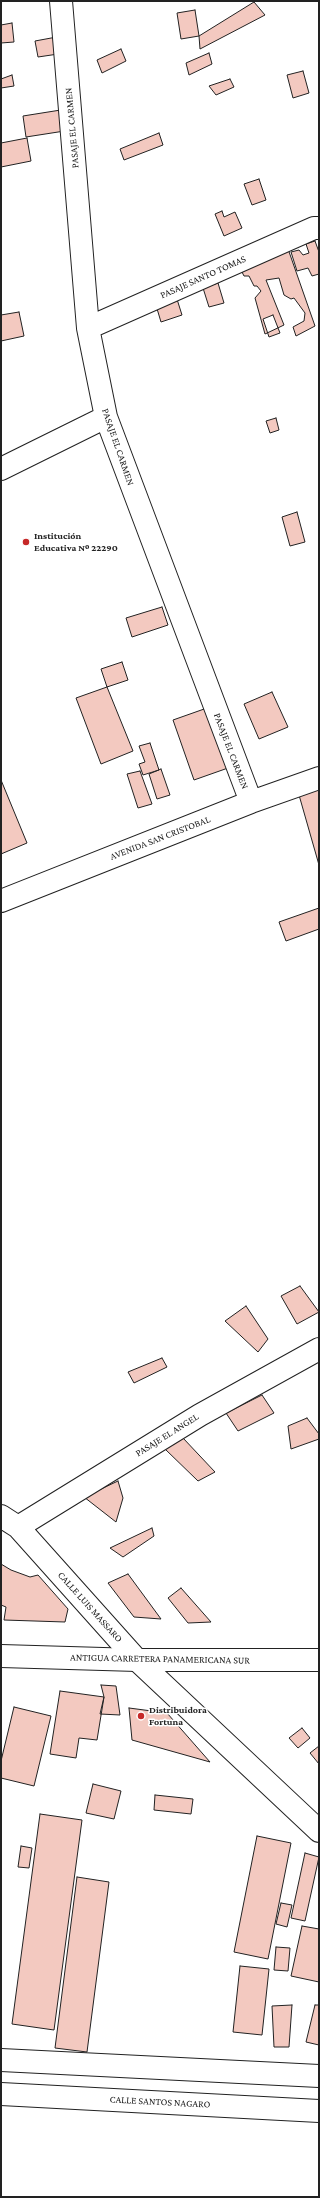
<!DOCTYPE html>
<html>
<head>
<meta charset="utf-8">
<style>
  body { margin:0 }
  #map { position:relative; width:320px; height:2198px; overflow:hidden; background:#fff; font-family:"Crimson Pro",serif }
  canvas { display:block }
  .frame { position:absolute; inset:0; border:2px solid #222; pointer-events:none }
</style>
</head>
<body>
<div id="map">
<canvas width="320" height="2198"></canvas>
<div class="frame"></div>
</div>
<script>
const ctx = document.querySelector('canvas').getContext('2d');
ctx.lineJoin = 'round';
function paint(path, color) {
  ctx.fillStyle = color;
  ctx.fill(path, 'evenodd');
}
function toPath(rows) {
  const path = new Path2D();
  for (const r of rows) {
    path.moveTo(r[0], r[1]);
    for (let i = 2; i < r.length; i += 2) path.lineTo(r[i], r[i + 1]);
  }
  return path;
}
function stroke(path, color, width, dash) {
  ctx.strokeStyle = color;
  ctx.lineWidth = width;
  ctx.lineCap = dash ? 'butt' : 'round';
  ctx.setLineDash(dash || []);
  ctx.stroke(path);
}
function drawText(font, color, halo, rows, align = 'center') {
  ctx.font = font + ' "Crimson Pro",serif';
  ctx.lineWidth = 3;
  ctx.setLineDash([]);
  ctx.textBaseline = 'middle';
  ctx.strokeStyle = halo;
  ctx.fillStyle = color;
  for (const [text, x, y, turn = 0] of rows) {
    ctx.save();
    ctx.translate(x, y);
    ctx.rotate((+turn || 0) * Math.PI / 180);
    ctx.textAlign = isNaN(turn) ? turn : align;
    if (halo) ctx.strokeText(text, 0, 0);
    ctx.fillText(text, 0, 0);
    ctx.restore();
  }
}
const building = toPath([
  [254,2,265,15,200,49,199,36,254,2],
  [195,10,199,36,181,39,177,13,195,10],
  [12,23,14,42,1,43,1,25,12,23],
  [62,36,65,53,38,57,35,41,62,36],
  [121,49,126,61,102,73,97,60,121,49],
  [209,53,212,64,189,75,186,63,209,53],
  [303,71,309,93,293,98,287,75,303,71],
  [12,75,14,86,1,88,1,79,12,75],
  [230,79,234,87,216,95,209,86,230,79],
  [67,109,71,130,26,137,23,116,67,109],
  [159,133,163,145,124,160,120,149,159,133],
  [27,138,31,161,1,167,1,143,27,138],
  [259,179,266,200,252,205,244,184,259,179],
  [222,211,224,217,235,212,242,228,224,236,215,214,222,211],
  [315,241,319,252,319,274,312,276,308,268,297,271,291,252,299,250,303,255,309,253,306,244,315,241],
  [287,246,315,326,296,336,293,327,304,321,305,313,294,298,291,299,284,295,279,278,266,280,284,325,265,334,255,298,261,291,257,286,254,286,249,276,244,276,239,266,287,246],
  [218,283,224,303,209,307,203,288,218,283],
  [176,296,182,315,161,322,155,302,176,296],
  [19,312,24,336,1,341,1,315,19,312],
  [273,315,280,333,269,337,263,319,273,315],
  [276,418,279,430,270,433,266,421,276,418],
  [297,512,305,542,290,546,282,517,297,512],
  [162,607,168,625,132,637,126,618,162,607],
  [122,662,128,680,107,687,101,669,122,662],
  [107,687,133,751,101,764,76,698,107,687],
  [272,692,288,727,259,739,244,704,272,692],
  [207,708,228,768,194,780,173,720,207,708],
  [150,743,159,770,143,775,139,764,145,762,139,746,150,743],
  [161,769,170,795,157,799,149,774,161,769],
  [140,771,152,804,138,808,127,774,140,771],
  [1,780,27,843,1,854,1,780],
  [319,789,319,865,299,795,319,789],
  [319,908,319,929,286,941,279,922,319,908],
  [300,1286,319,1312,297,1324,281,1296,300,1286],
  [246,1306,268,1339,258,1352,225,1321,246,1306],
  [162,1358,167,1367,134,1383,128,1372,162,1358],
  [262,1395,274,1413,238,1431,226,1413,262,1395],
  [307,1418,319,1434,319,1439,291,1449,288,1426,307,1418],
  [183,1438,215,1472,198,1481,165,1449,183,1438],
  [118,1481,123,1498,116,1522,84,1497,118,1481],
  [152,1528,154,1536,123,1557,110,1548,152,1528],
  [1,1564,11,1570,30,1577,38,1575,68,1609,65,1622,4,1620,6,1607,1,1605,1,1564],
  [128,1574,161,1619,134,1617,108,1583,128,1574],
  [181,1588,211,1622,188,1623,168,1598,181,1588],
  [101,1685,116,1686,120,1715,100,1714,104,1697,101,1685],
  [60,1691,104,1697,97,1740,79,1738,76,1758,50,1754,60,1691],
  [14,1707,51,1716,34,1786,1,1778,1,1761,14,1707],
  [129,1708,167,1713,210,1762,132,1740,129,1708],
  [302,1728,310,1738,298,1748,289,1738,302,1728],
  [319,1746,319,1764,310,1753,319,1746],
  [93,1784,121,1791,114,1819,86,1813,93,1784],
  [155,1795,193,1799,191,1814,154,1810,155,1795],
  [40,1814,82,1820,54,2030,12,2024,40,1814],
  [257,1836,291,1843,268,1959,234,1952,257,1836],
  [21,1846,32,1848,29,1868,18,1867,21,1846],
  [305,1853,319,1857,305,1921,291,1918,305,1853],
  [77,1877,109,1882,87,2052,55,2048,77,1877],
  [281,1903,292,1905,287,1927,276,1924,281,1903],
  [302,1926,319,1929,319,1982,291,1976,302,1926],
  [276,1947,290,1948,288,1971,274,1970,276,1947],
  [240,1966,269,1969,262,2035,233,2032,240,1966],
  [292,2005,289,2047,274,2047,272,2006,292,2005],
  [315,2005,319,2005,319,2045,306,2042,315,2005]
]);
paint(building, '#f3c9c0');
stroke(building, '#222', 1);
const minor = toPath([
  [61,1,88,328,106,417,251,802],
  [88,328,314,228,319,228],
  [1,469,106,417],
  [1,901,251,802,319,778],
  [1,1516,18,1527,137,1660,319,1831],
  [18,1527,200,1415,319,1349],
  [1,2060,319,2076],
  [1,2094,319,2111]
]);
const highway = toPath([
  [1,1656,137,1660,319,1660]
]);
stroke(minor, '#222', 24);
stroke(highway, '#222', 24);
stroke(minor, '#fff', 22);
stroke(highway, '#fff', 22);
for (const [x, y, r, color] of [
  [26,542,4,"#c62828"],
  [141,1716,4,"#c62828"]
]) {
  const dot = new Path2D();
  dot.arc(x, y, r, 0, 2 * Math.PI);
  ctx.fillStyle = color;
  ctx.fill(dot);
  stroke(dot, '#fff', 1.5);
}
drawText('10px', '#222', '#fff', [
  ["PASAJE EL CARMEN",72,128,-95],
  ["PASAJE SANTO TOMAS",203,277,-24],
  ["PASAJE EL CARMEN",118,447,71],
  ["PASAJE EL CARMEN",231,751,69],
  ["AVENIDA SAN CRISTOBAL",160,838,-21],
  ["PASAJE EL ANGEL",167,1435,-32],
  ["CALLE LUIS MASSARO",90,1607,48],
  ["ANTIGUA CARRETERA PANAMERICANA SUR",160,1659,1],
  ["CALLE SANTOS NAGARO",160,2102,3]
]);
drawText('bold 10px', '#222', '#fff', [
  ["Institución",34,536],
  ["Educativa Nº 22290",34,548],
  ["Distribuidora",149,1710],
  ["Fortuna",149,1722]
], 'left');
</script>
</body>
</html>
